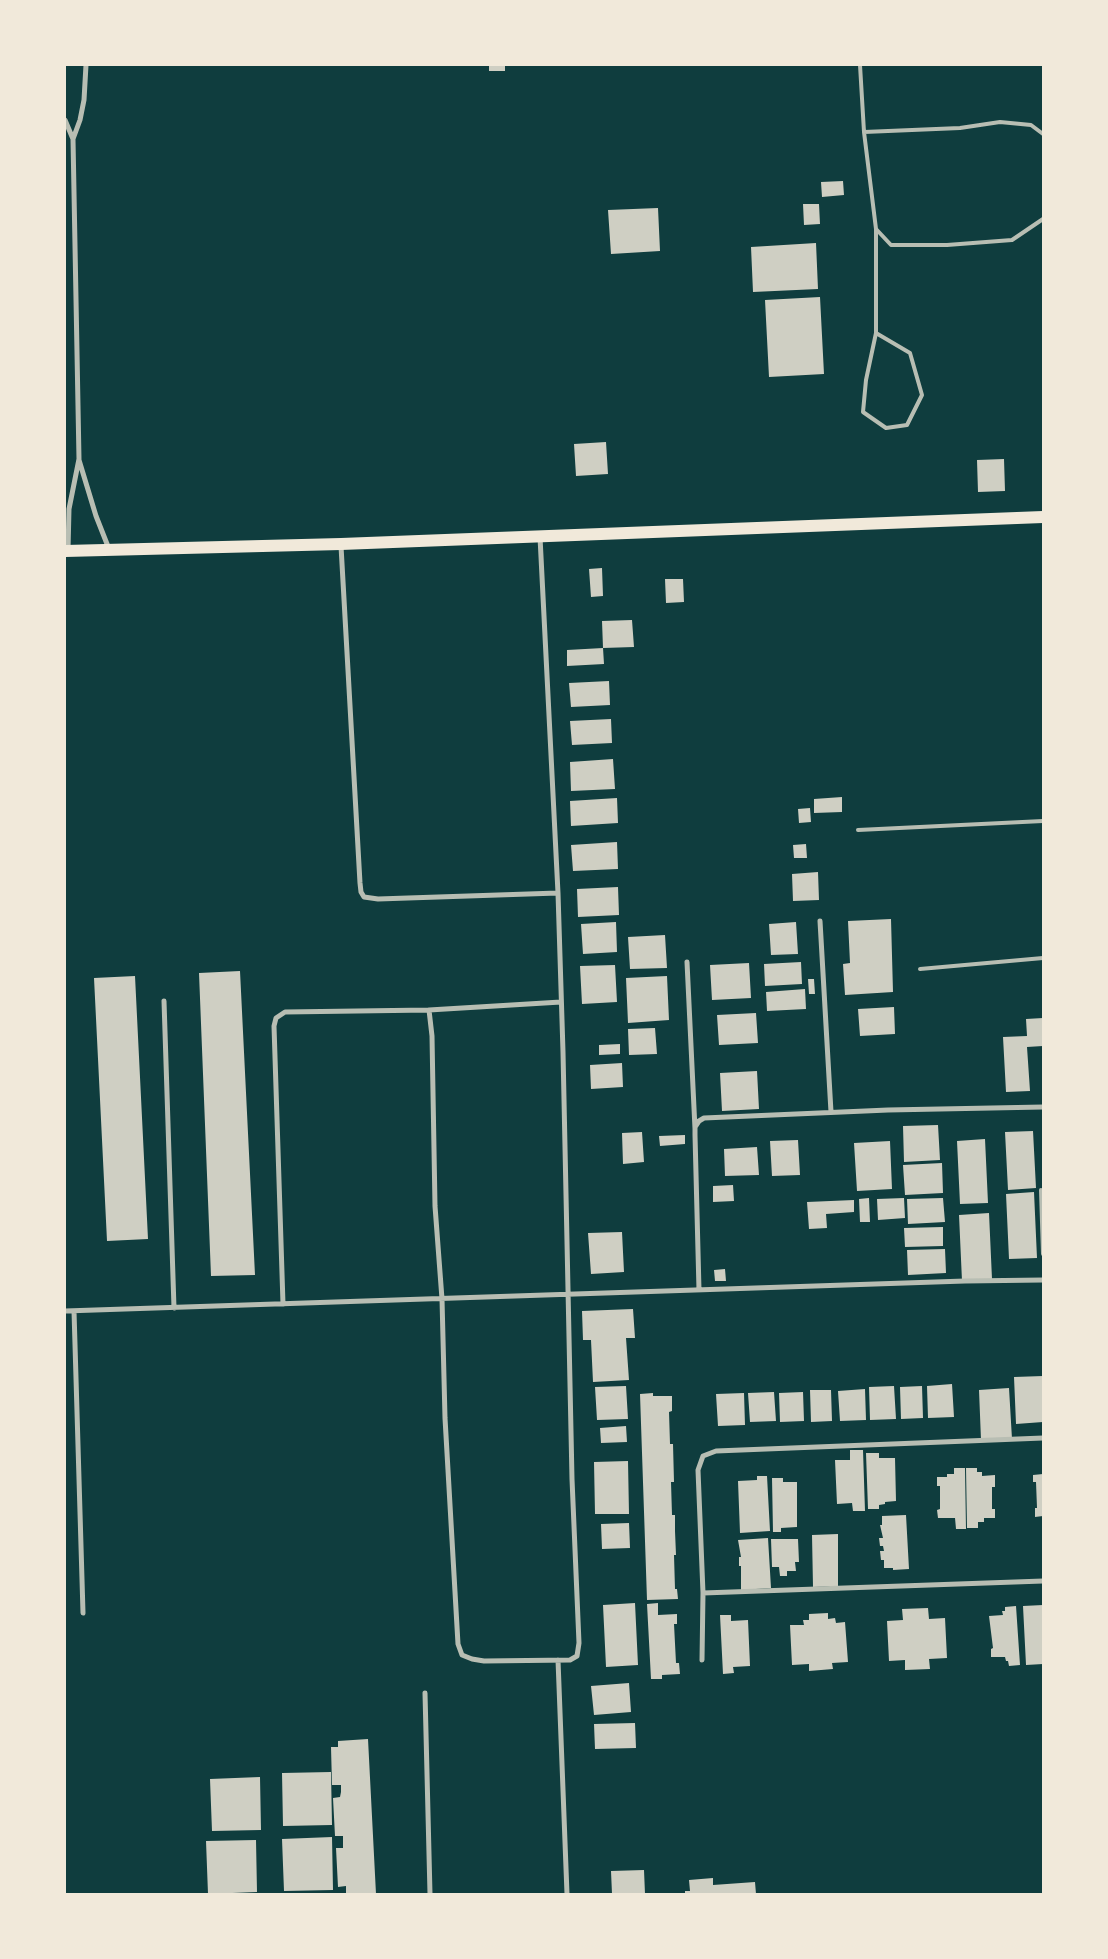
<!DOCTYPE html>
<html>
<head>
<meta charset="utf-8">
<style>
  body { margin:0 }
  #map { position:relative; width:1108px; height:1959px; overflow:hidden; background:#0f3d3e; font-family:"Roboto Condensed",sans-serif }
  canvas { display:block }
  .frame { position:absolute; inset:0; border:66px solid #f1e9da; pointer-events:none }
</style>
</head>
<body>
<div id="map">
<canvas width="1108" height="1959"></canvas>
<div class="frame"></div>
</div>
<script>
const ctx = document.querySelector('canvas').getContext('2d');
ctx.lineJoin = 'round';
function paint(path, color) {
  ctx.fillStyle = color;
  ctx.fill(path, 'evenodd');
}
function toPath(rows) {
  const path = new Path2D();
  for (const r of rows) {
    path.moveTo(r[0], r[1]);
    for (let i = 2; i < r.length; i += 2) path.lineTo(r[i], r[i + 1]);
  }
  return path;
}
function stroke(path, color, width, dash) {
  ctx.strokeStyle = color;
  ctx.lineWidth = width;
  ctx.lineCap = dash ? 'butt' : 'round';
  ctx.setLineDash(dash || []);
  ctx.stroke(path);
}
paint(toPath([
  [489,65,505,65,505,71,489,71],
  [843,181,844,195,822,197,821,182],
  [803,204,819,204,820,224,804,225],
  [658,208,660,251,611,254,608,210],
  [816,243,818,289,753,292,751,247],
  [820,297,824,374,769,377,765,300],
  [606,442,608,474,576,476,574,444],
  [1004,459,1005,491,978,492,977,460],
  [602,568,603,596,591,597,589,569],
  [665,579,683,579,684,602,666,603],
  [632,620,634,647,603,648,602,621],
  [603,648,604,664,567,666,567,650],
  [609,681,610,705,571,707,569,683],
  [611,719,612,743,572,745,570,721],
  [613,759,615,789,571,791,570,762],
  [842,797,842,812,814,813,814,799],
  [617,798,618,823,571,826,570,801],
  [810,808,811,822,799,823,798,809],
  [617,842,618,869,573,871,571,845],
  [806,844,807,858,794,858,793,845],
  [818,872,819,900,793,901,792,874],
  [618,887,619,915,578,917,577,889],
  [891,919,893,992,845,995,843,964,850,963,848,921],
  [616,922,617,952,583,954,581,924],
  [796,922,798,954,771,955,769,924],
  [665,935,667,968,630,969,628,937],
  [801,962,802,984,765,986,764,964],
  [749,963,751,998,712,1000,710,965],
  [615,965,617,1002,582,1004,580,966],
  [240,971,255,1275,211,1276,199,973],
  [135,976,148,1239,107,1241,94,978],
  [667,976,669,1020,628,1023,626,978],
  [808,979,814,979,815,994,809,994],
  [805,989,806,1009,767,1011,766,992],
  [894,1007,895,1034,860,1036,858,1009],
  [756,1013,758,1043,719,1045,717,1015],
  [1043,1018,1043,1046,1027,1047,1030,1091,1006,1092,1003,1037,1027,1036,1026,1019],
  [655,1028,657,1054,629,1055,628,1029],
  [620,1044,620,1054,599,1055,599,1045],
  [622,1063,623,1087,591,1089,590,1065],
  [757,1071,759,1109,722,1111,720,1073],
  [938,1125,940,1160,904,1162,903,1126],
  [1033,1131,1036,1188,1008,1190,1005,1132],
  [642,1132,644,1162,623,1164,622,1133],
  [685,1135,685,1144,660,1146,659,1136],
  [985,1139,988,1203,960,1204,957,1141],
  [798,1140,800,1175,772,1176,770,1141],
  [890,1141,892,1189,857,1191,854,1143],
  [757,1147,759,1175,725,1176,724,1149],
  [942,1163,943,1193,905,1195,903,1165],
  [733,1185,734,1201,713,1202,713,1186],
  [1034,1192,1037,1258,1009,1259,1006,1194],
  [869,1198,870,1222,860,1222,859,1199],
  [904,1198,905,1218,878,1220,877,1199],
  [943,1198,945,1222,908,1224,907,1199],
  [854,1200,854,1212,826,1214,827,1228,809,1229,807,1202],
  [989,1213,992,1279,962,1281,959,1215],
  [943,1227,943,1246,905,1247,904,1228],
  [622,1232,624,1272,591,1274,588,1233],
  [945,1249,946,1273,908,1275,907,1250],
  [725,1269,726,1281,715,1281,714,1270],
  [633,1309,635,1338,626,1338,629,1380,593,1382,591,1340,583,1340,582,1311],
  [1043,1376,1043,1422,1016,1424,1014,1377],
  [952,1384,954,1417,928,1418,927,1386],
  [626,1386,628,1419,597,1420,595,1387],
  [894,1386,896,1419,870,1420,869,1387],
  [922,1386,923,1418,901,1419,900,1387],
  [1009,1388,1012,1439,981,1440,979,1390],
  [865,1389,866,1420,840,1421,838,1391],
  [810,1390,831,1390,832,1421,811,1422],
  [774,1392,776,1421,750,1422,748,1393],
  [803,1392,804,1421,780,1422,779,1393],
  [653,1393,653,1396,672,1396,672,1411,669,1412,670,1444,673,1444,674,1482,671,1482,672,1515,675,1515,675,1531,676,1555,674,1555,675,1589,677,1589,678,1599,647,1600,640,1394],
  [744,1393,745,1425,718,1426,716,1394],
  [626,1426,627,1442,601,1443,600,1428],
  [850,1450,863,1450,865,1511,853,1511,852,1503,837,1504,835,1460,850,1460],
  [866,1453,879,1453,879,1458,895,1458,896,1501,885,1502,885,1504,879,1505,879,1509,868,1509],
  [628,1461,629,1514,595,1514,594,1462],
  [954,1468,965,1468,966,1529,956,1529,955,1518,938,1518,937,1510,940,1509,940,1486,937,1486,937,1477,947,1477,947,1474,954,1474],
  [966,1468,977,1468,977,1472,982,1472,982,1476,995,1475,995,1487,992,1487,992,1509,995,1509,995,1518,984,1518,984,1522,978,1522,978,1528,967,1528],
  [1043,1474,1043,1516,1035,1517,1035,1508,1037,1508,1036,1482,1033,1482,1033,1475],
  [757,1476,767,1476,770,1531,740,1533,738,1481,757,1480],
  [772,1478,783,1478,783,1482,797,1482,797,1527,781,1528,781,1532,773,1532],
  [906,1515,909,1569,893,1570,893,1568,884,1568,884,1560,881,1560,880,1551,884,1551,883,1546,880,1546,879,1538,883,1538,880,1525,882,1525,882,1516],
  [629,1523,630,1548,602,1549,601,1524],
  [838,1534,838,1586,813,1587,812,1535],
  [768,1538,771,1588,741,1590,741,1566,739,1566,739,1557,741,1557,738,1540],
  [771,1539,798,1539,799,1562,795,1562,796,1571,787,1571,787,1576,780,1576,779,1567,772,1567],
  [635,1603,638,1665,606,1667,603,1605],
  [658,1603,658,1615,677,1614,677,1624,674,1624,676,1663,679,1663,680,1674,662,1675,662,1679,651,1679,647,1604],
  [1043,1605,1043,1664,1026,1665,1023,1606],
  [1016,1606,1020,1665,1009,1666,1008,1661,1006,1661,1005,1657,991,1657,991,1649,993,1648,989,1616,1003,1615,1002,1611,1005,1611,1005,1607],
  [928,1608,929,1619,945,1618,947,1658,929,1659,930,1669,905,1670,905,1660,889,1661,887,1621,903,1620,902,1609],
  [828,1613,828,1619,835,1618,836,1623,845,1622,848,1662,832,1663,833,1669,809,1671,809,1664,792,1665,790,1625,804,1625,803,1620,809,1620,809,1614],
  [720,1615,731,1615,731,1621,748,1620,750,1666,733,1667,734,1673,723,1674],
  [629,1683,631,1712,594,1715,591,1686],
  [635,1723,636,1748,595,1749,594,1724],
  [368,1739,376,1894,346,1894,346,1886,338,1887,336,1848,343,1848,343,1836,335,1836,333,1798,340,1797,341,1792,341,1785,332,1785,331,1747,338,1747,338,1741],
  [331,1772,332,1825,283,1826,282,1773],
  [260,1777,261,1830,212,1831,210,1779],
  [332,1837,333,1890,284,1891,282,1839],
  [256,1840,257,1892,208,1894,206,1841],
  [644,1870,645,1894,612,1894,611,1871],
  [713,1878,713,1885,755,1882,756,1894,685,1894,685,1891,690,1891,689,1880]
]), '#cfcfc3');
stroke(toPath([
  [860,65,864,132,876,229,891,245,947,245,1012,240,1043,219],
  [864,132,960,128,1000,122,1031,125,1043,134],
  [876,229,876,333,866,380,863,412,886,428,907,425,922,395,910,353,876,333],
  [858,830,1043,821],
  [920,969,1043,958],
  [1041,1190,1043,1254]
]), '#b8beb3', 4);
stroke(toPath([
  [65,120,73,139],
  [79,460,96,516,109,549],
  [341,546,360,883,361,892,364,897,378,899,558,893],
  [68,550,69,509,79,459,73,139,80,120,84,100,86,65],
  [820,921,831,1112],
  [687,962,695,1129],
  [164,1001,174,1308],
  [429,1010,432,1036,435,1206,442,1299,445,1418,458,1644,462,1655,472,1659,484,1661,570,1660,577,1656,579,1643,572,1479,563,1052,558,893,540,537],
  [699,1290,695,1135,695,1127,699,1121,704,1118,888,1110,1043,1107],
  [283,1304,274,1026,276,1018,285,1012,429,1010,561,1002],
  [65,1311,965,1281,1043,1280],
  [74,1311,83,1613],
  [703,1593,1043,1581],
  [558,1660,567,1894],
  [702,1660,703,1593,698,1470,703,1456,716,1451,1043,1438],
  [425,1693,430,1894]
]), '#b8beb3', 5);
stroke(toPath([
  [65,551,341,544,1043,517]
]), '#f1e9da', 12);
</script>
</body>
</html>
